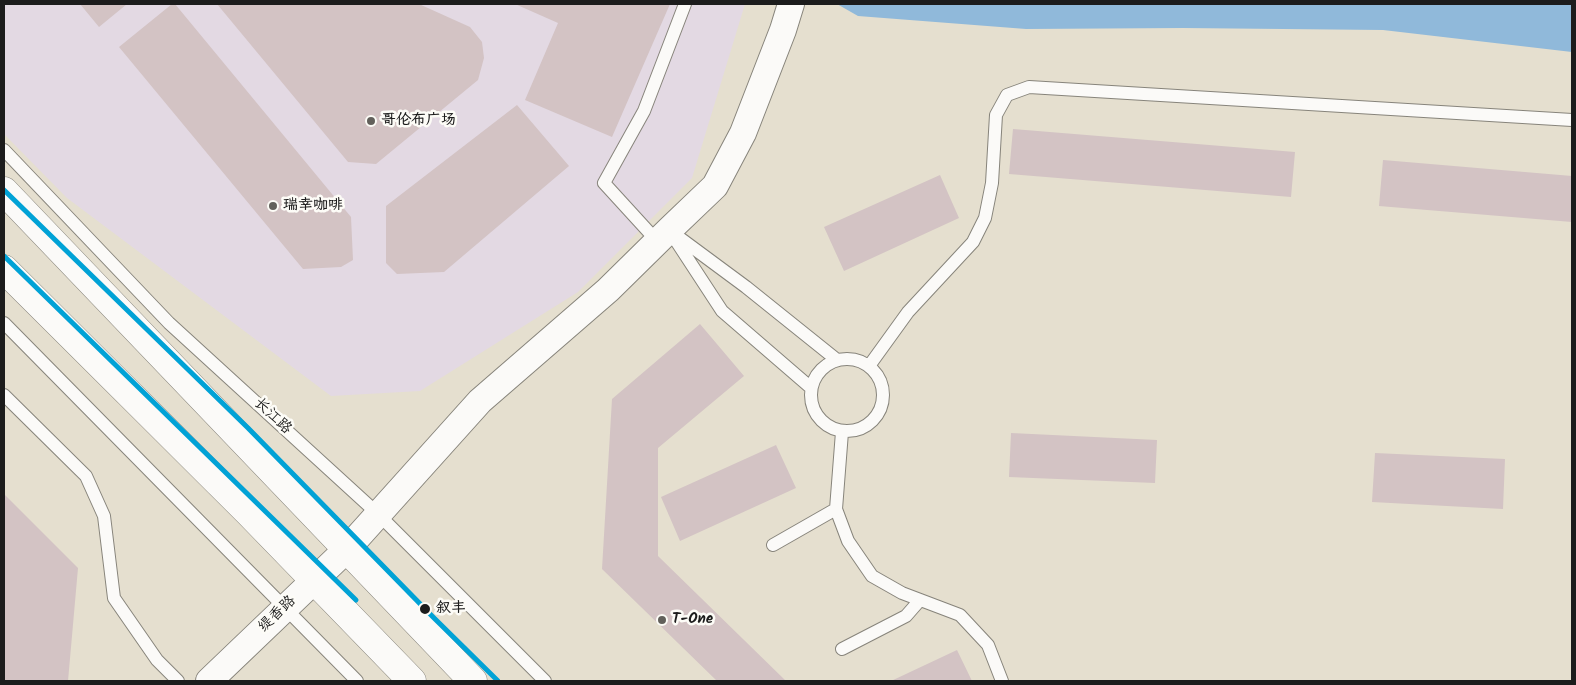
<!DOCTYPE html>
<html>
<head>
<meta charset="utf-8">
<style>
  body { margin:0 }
  #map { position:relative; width:1576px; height:685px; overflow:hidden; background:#e5dfcf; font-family:Kalam,sans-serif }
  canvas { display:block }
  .frame { position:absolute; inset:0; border:5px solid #1c1c1c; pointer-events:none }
</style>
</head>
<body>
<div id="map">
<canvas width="1576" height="685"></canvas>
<div class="frame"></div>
</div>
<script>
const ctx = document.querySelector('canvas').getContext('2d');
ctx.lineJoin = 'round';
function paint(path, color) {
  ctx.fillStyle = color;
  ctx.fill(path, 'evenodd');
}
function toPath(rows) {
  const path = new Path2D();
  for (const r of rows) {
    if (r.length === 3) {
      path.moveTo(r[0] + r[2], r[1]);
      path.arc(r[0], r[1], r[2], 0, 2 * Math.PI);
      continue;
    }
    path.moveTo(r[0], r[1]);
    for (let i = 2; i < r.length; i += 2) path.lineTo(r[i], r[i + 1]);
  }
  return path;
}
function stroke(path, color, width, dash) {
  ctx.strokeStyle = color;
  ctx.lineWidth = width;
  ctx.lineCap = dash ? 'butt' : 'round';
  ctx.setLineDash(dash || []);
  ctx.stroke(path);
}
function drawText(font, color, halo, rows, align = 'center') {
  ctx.font = font + ' Kalam,"LXGW WenKai TC",sans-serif';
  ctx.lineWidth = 5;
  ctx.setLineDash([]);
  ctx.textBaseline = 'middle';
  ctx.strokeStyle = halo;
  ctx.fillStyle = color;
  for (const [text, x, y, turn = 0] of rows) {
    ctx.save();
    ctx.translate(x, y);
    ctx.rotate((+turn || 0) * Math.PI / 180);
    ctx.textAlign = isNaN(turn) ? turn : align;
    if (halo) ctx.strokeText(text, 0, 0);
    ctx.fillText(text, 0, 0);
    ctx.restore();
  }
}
paint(toPath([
  [4,4,745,4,692,178,578,292,420,391,331,396,67,198,4,134]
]), '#e3d9e3');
paint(toPath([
  [837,4,1572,4,1572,52,1383,30,1183,28,1026,29,858,16]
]), '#90b9da');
paint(toPath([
  [80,4,127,4,99,27],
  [172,4,175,4,351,217,353,260,341,267,303,269,119,47],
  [217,4,419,4,470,27,482,42,484,58,478,80,376,164,348,162],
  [515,4,670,4,612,137,525,100,558,23],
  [517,105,569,166,444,272,397,274,386,263,386,206],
  [1013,129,1295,152,1291,197,1009,174],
  [1383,160,1572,176,1572,222,1379,206],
  [940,175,959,218,844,271,824,227],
  [700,324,744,376,658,448,658,556,786,681,717,681,602,569,612,399],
  [1011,433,1157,440,1155,483,1009,477],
  [776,445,796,488,680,541,661,497],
  [1375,453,1505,459,1503,509,1372,502],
  [4,494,78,568,68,681,4,681],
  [957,650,972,681,891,681]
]), '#d3c3c4');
const service = toPath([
  [4,150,169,323,378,514,545,681],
  [657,241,604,183,644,111,685,4],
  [4,323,357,681],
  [847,395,36],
  [869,366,908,312,973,242,985,218,992,183,996,115,1007,95,1029,87,1572,120],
  [810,387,722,311,669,230,746,287,837,360],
  [4,395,86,476,104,516,114,598,157,660,178,681],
  [842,432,836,509,848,541,872,576,902,593,960,615,988,645,1002,681],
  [773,545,836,509],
  [842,649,906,616,920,600]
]);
const minor = toPath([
  [209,681,347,549,480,401,608,290,669,230,715,186,743,133,783,30,791,4]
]);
const secondary = toPath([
  [4,191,473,681],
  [4,269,249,513,412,681]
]);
stroke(service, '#87847b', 14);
stroke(minor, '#87847b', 28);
stroke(secondary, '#87847b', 29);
stroke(service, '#fbfaf8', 12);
stroke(minor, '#fbfaf8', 26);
stroke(secondary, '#fbfaf8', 28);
stroke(toPath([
  [4,190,248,428,433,617,498,681],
  [4,256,356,600]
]), '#01a2d6', 5);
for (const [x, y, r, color] of [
  [371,121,5,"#62605b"],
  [273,206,5,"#62605b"],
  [425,609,6,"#1c1c1c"],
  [662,620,5,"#62605b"]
]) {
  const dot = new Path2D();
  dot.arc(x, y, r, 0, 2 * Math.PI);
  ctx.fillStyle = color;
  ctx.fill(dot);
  stroke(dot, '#fdfcf7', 2);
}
drawText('bold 15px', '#1c1c1c', '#fdfcf7', [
  ["哥伦布广场",381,121],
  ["瑞幸咖啡",283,206],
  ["T-One",672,620]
], 'left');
drawText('15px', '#1c1c1c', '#fdfcf7', [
  ["长江路",272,417,43],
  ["缇香路",278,615,-44]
]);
drawText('bold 15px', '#1c1c1c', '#fdfcf7', [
  ["叙丰",436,609]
], 'left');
</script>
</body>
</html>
